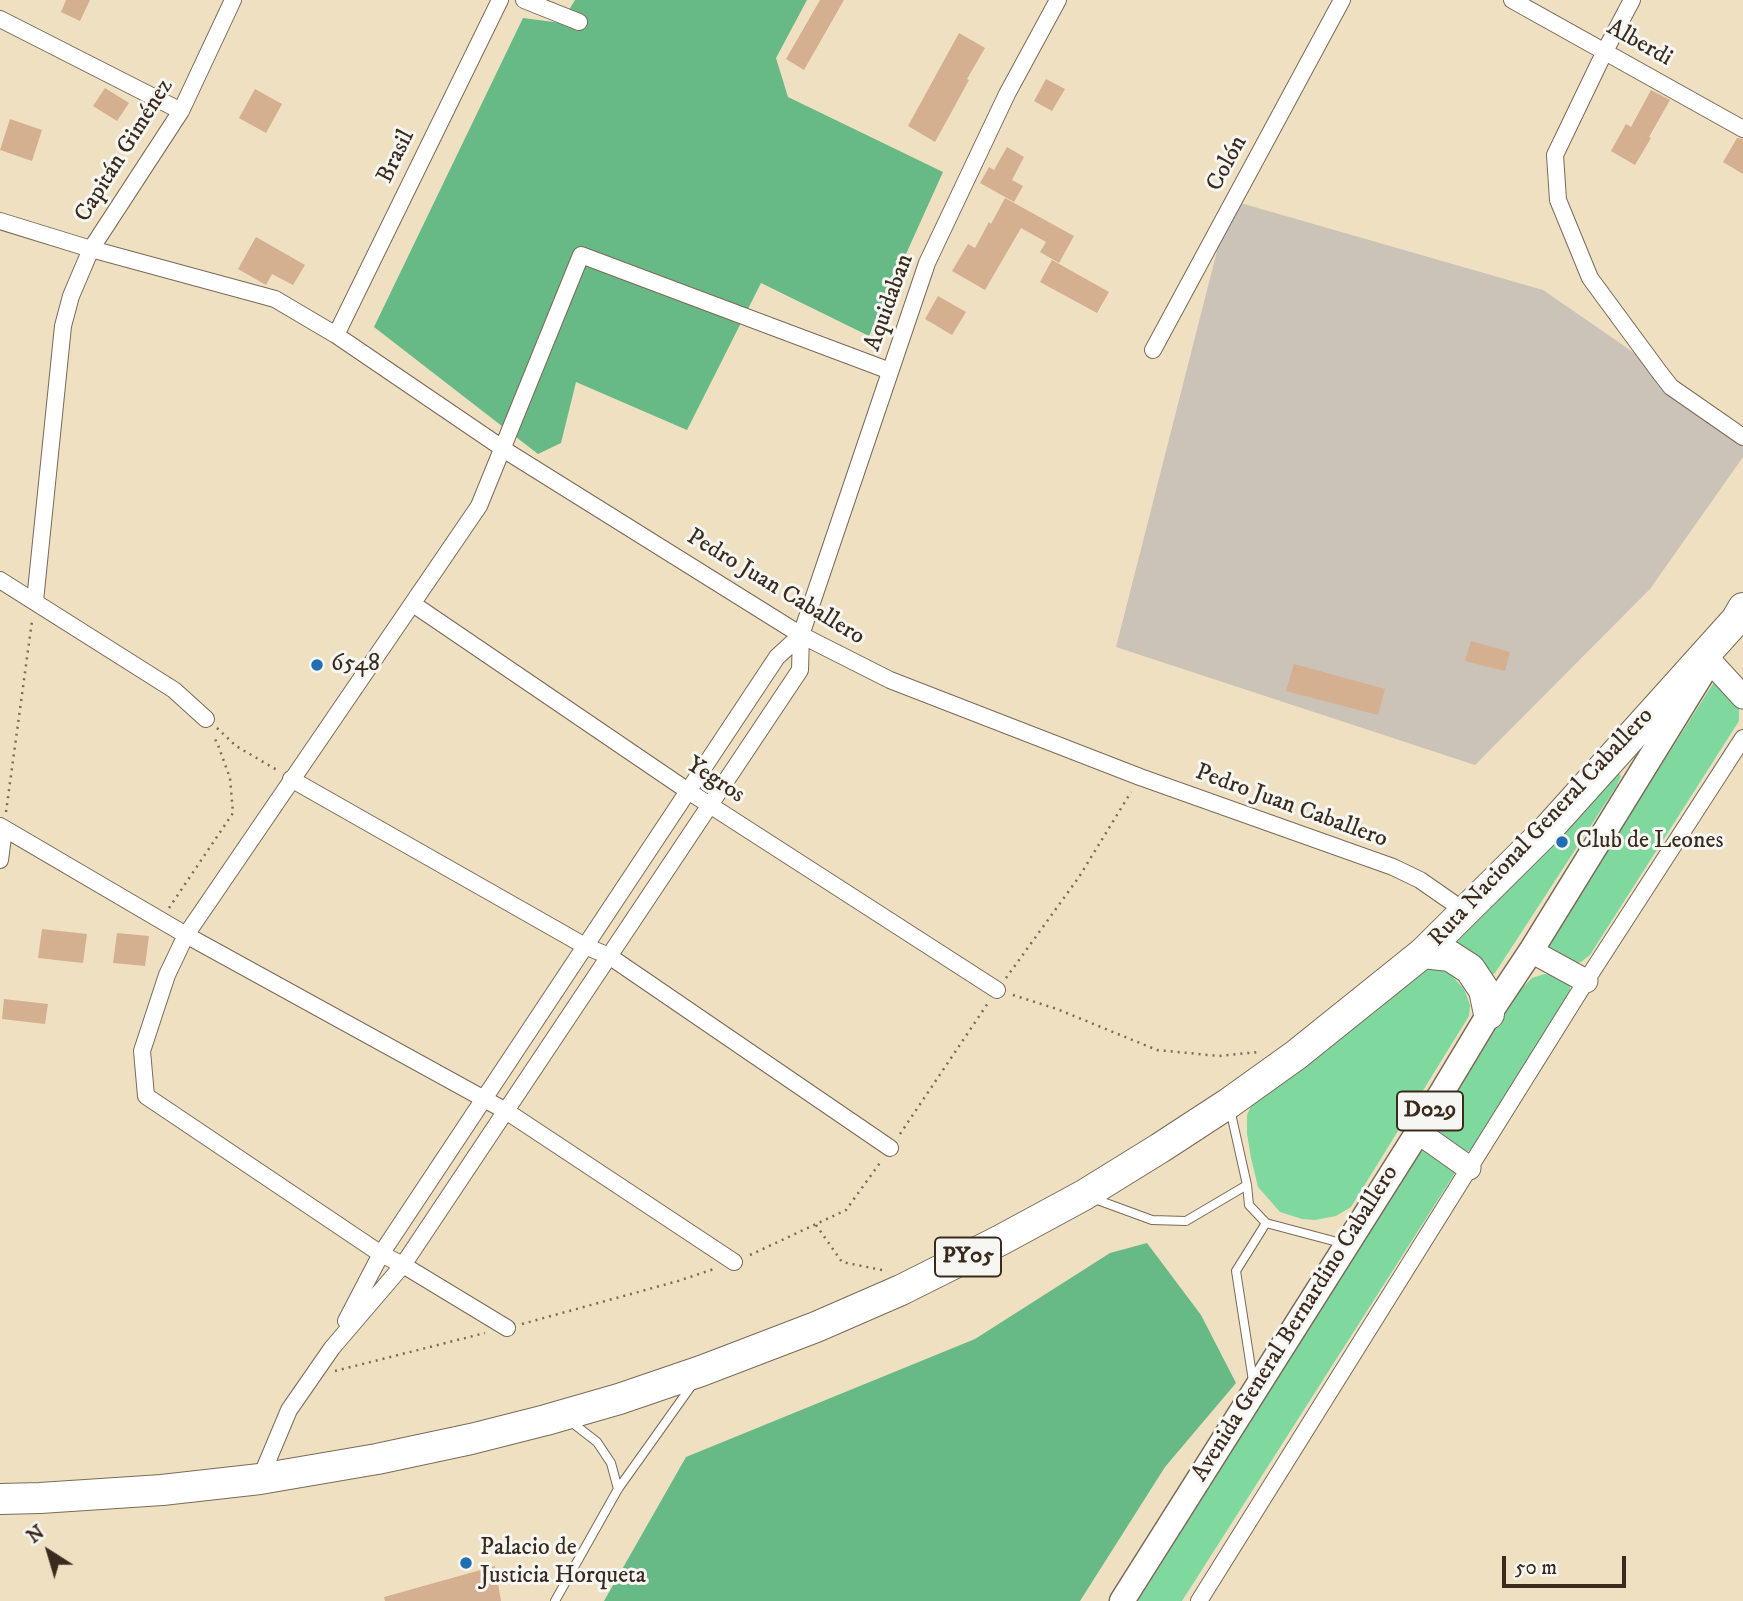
<!DOCTYPE html>
<html>
<head>
<meta charset="utf-8">
<style>
  body { margin:0 }
  #map { position:relative; width:1743px; height:1601px; overflow:hidden; background:#efe0c2; font-family:"IM FELL DW Pica",serif }
  canvas { display:block }
  .north { position:absolute; left:14px; top:1517px; width:70px; height:70px; -webkit-text-stroke:5px #f6f6f2; paint-order:stroke; rotate:323deg; font-size:19px; font-weight:700; line-height:28px; text-align:center; color:#3b2a1e }
  .north::after { content:''; display:block; margin:auto; width:24px; height:32px; background:#3b2a1e; clip-path:polygon(50% 0,100% 100%,50% 72%,0 100%) }
  .scale { position:absolute; left:1502px; top:1556px; width:124px; height:32px; box-sizing:border-box; border:4px solid #3b2a1e; border-top:0; padding-left:9px; font-size:21px; line-height:24px; white-space:nowrap; color:#3b2a1e; -webkit-text-stroke:5px #f6f6f2; paint-order:stroke }
</style>
</head>
<body>
<div id="map">
<canvas width="1743" height="1601"></canvas>
<div class="north">N</div>
<div class="scale">50 m</div>
</div>
<script>
const ctx = document.querySelector('canvas').getContext('2d');
ctx.lineJoin = 'round';
function paint(path, color) {
  ctx.fillStyle = color;
  ctx.fill(path, 'evenodd');
}
function toPath(rows) {
  const path = new Path2D();
  for (const r of rows) {
    path.moveTo(r[0], r[1]);
    for (let i = 2; i < r.length; i += 2) path.lineTo(r[i], r[i + 1]);
  }
  return path;
}
function stroke(path, color, width, dash) {
  ctx.strokeStyle = color;
  ctx.lineWidth = width;
  ctx.lineCap = dash ? 'butt' : 'round';
  ctx.setLineDash(dash || []);
  ctx.stroke(path);
}
function drawText(font, color, halo, rows, align = 'center') {
  ctx.font = font + ' "IM FELL DW Pica",serif';
  ctx.lineWidth = 6;
  ctx.setLineDash([]);
  ctx.textBaseline = 'middle';
  ctx.strokeStyle = halo;
  ctx.fillStyle = color;
  for (const [text, x, y, turn = 0] of rows) {
    ctx.save();
    ctx.translate(x, y);
    ctx.rotate((+turn || 0) * Math.PI / 180);
    ctx.textAlign = isNaN(turn) ? turn : align;
    if (halo) ctx.strokeText(text, 0, 0);
    ctx.fillText(text, 0, 0);
    ctx.restore();
  }
}
paint(toPath([
  [1230,200,1543,290,1743,428,1743,457,1650,589,1475,765,1116,647]
]), '#cbc2b8');
paint(toPath([
  [1714,682,1722,683,1739,707,1739,721,1595,947,1590,955,1581,962,1572,964,1546,947],
  [1616,771,1621,776,1616,787,1495,973,1488,979,1448,942],
  [1424,967,1438,968,1452,976,1464,989,1470,1005,1469,1016,1351,1207,1336,1216,1315,1220,1302,1219,1280,1212,1258,1187,1251,1158,1247,1134,1247,1115,1254,1100],
  [1544,974,1558,975,1565,979,1570,987,1571,996,1477,1148,1466,1152,1459,1152,1437,1133,1436,1125,1521,989,1532,978],
  [1422,1149,1433,1153,1444,1162,1455,1173,1182,1601,1138,1601]
]), '#7fd99f');
paint(toPath([
  [575,0,807,0,776,58,788,97,943,172,869,336,761,283,687,430,576,382,561,443,538,454,374,327,523,18,561,23],
  [1147,1243,1201,1315,1236,1383,1165,1467,1080,1601,604,1601,686,1457,975,1339,1110,1253]
]), '#67b986');
paint(toPath([
  [66,0,90,0,80,21,61,12],
  [820,0,844,0,804,70,786,59],
  [959,33,985,48,967,79,969,80,935,142,908,126],
  [1046,79,1065,89,1052,111,1034,101],
  [105,88,129,103,117,121,93,106],
  [255,89,282,104,266,133,239,118],
  [1651,90,1670,100,1649,137,1651,138,1635,165,1611,151,1626,124,1631,127],
  [10,119,42,130,32,161,0,150],
  [1737,138,1743,139,1743,174,1723,162],
  [1007,147,1024,157,1012,180,1023,186,1014,202,980,183,989,167,994,170],
  [1005,198,1074,236,1059,263,1040,252,1046,242,1021,228,985,290,952,271,968,244,975,248,989,222,991,224],
  [256,237,305,265,293,285,272,274,266,285,238,269],
  [1052,260,1109,292,1097,313,1040,282],
  [938,296,966,312,952,335,925,319],
  [1471,641,1510,652,1505,671,1465,661],
  [1294,664,1385,689,1378,715,1286,691],
  [42,929,87,934,83,963,38,958],
  [117,933,149,936,145,966,113,963],
  [4,999,48,1004,45,1024,2,1019],
  [495,1566,501,1601,385,1601,384,1597]
]), '#d4af90');
const lane = toPath([
  [1230,1109,1247,1185,1249,1205,1266,1223,1345,1244],
  [1092,1198,1152,1220,1186,1221,1247,1185],
  [1253,1381,1236,1271,1266,1223],
  [570,1421,597,1442,611,1463,618,1489],
  [555,1601,618,1489,692,1385]
]);
const street = toPath([
  [524,0,579,22],
  [1512,0,1743,129],
  [1632,0,1605,51,1555,155,1558,200,1590,278,1660,373,1671,387,1743,437],
  [0,19,181,111],
  [0,221,91,249,275,299,336,335,511,454,801,635,890,680,1140,777,1393,867,1420,880,1466,912],
  [336,335,500,0],
  [1153,350,1342,0],
  [0,580,174,690,206,719],
  [35,601,63,326,71,296,91,249,181,111,233,0],
  [413,604,688,791,997,990],
  [291,779,585,946,609,956,890,1148],
  [0,826,186,935,506,1111,734,1262],
  [0,860,4,829],
  [346,1321,381,1254,777,657,801,635],
  [507,1328,403,1265,381,1254,146,1096,142,1051,167,975,186,935,479,506,581,255,890,371],
  [260,1479,289,1410,332,1348,403,1265,800,670,801,635,927,263,1007,94,1058,0],
  [1199,1601,1593,970,1743,738]
]);
const secondary = toPath([
  [1710,661,1743,697],
  [1531,951,1586,981],
  [1418,1132,1469,1168]
]);
const primary = toPath([
  [1122,1601,1418,1132,1489,1014,1531,951,1708,664]
]);
const highway = toPath([
  [1423,953,1450,956,1470,969,1484,990,1489,1014],
  [0,1499,40,1498,162,1490,260,1479,377,1459,471,1439,546,1420,619,1399,701,1371,816,1327,901,1290,999,1241,1084,1195,1160,1148,1229,1103,1296,1055,1423,953,1549,828,1736,620,1743,608]
]);
stroke(lane, '#7a6a57', 10);
stroke(street, '#7a6a57', 18);
stroke(secondary, '#7a6a57', 25);
stroke(primary, '#7a6a57', 27);
stroke(highway, '#7a6a57', 32);
stroke(toPath([
  [217,728,236,746,277,770],
  [6,812,32,621],
  [169,908,233,813,230,778,218,745,213,735],
  [1006,978,1079,877,1131,792],
  [1013,995,1057,1009,1157,1050,1219,1056,1258,1052],
  [900,1134,988,1003],
  [816,1225,842,1262,887,1271],
  [750,1255,846,1210,882,1160],
  [522,1324,678,1281,714,1269],
  [335,1371,485,1333]
]), '#7a6a57', 2.5, [2, 5]);
stroke(lane, '#fff', 8);
stroke(street, '#fff', 16);
stroke(secondary, '#fff', 23);
stroke(primary, '#fff', 24);
stroke(highway, '#fff', 30);
for (const [x, y, r, color] of [
  [317,665,7,"#1f6fb2"],
  [1562,842,7,"#1f6fb2"],
  [466,1563,7,"#1f6fb2"]
]) {
  const dot = new Path2D();
  dot.arc(x, y, r, 0, 2 * Math.PI);
  ctx.fillStyle = color;
  ctx.fill(dot);
  stroke(dot, '#f6f6f2', 2.5);
}
for (const [x, y, w] of [
  [1430,1111,66],
  [968,1257,66]
]) {
  const box = new Path2D();
  box.roundRect(x - w / 2, y - 19.5, w, 39, 5);
  ctx.fillStyle = '#f6f6f2';
  ctx.fill(box);
  stroke(box, '#3b2a1e', 2);
}
drawText('bold 23px', '#3b2a1e', null, [
  ["D029",1430,1111],
  ["PY05",968,1257]
]);
drawText('24px', '#3b2a1e', '#f6f6f2', [
  ["Alberdi",1639,44,29],
  ["Capitán Giménez",125,151,-58],
  ["Brasil",397,157,-64],
  ["Colón",1228,164,-62],
  ["Aquidaban",890,303,-70],
  ["Pedro Juan Caballero",775,588,31],
  ["Yegros",715,781,33],
  ["Pedro Juan Caballero",1291,807,20],
  ["Ruta Nacional General Caballero",1542,828,-47],
  ["Avenida General Bernardino Caballero",1296,1324,-58]
]);
drawText('24px', '#3b2a1e', '#f6f6f2', [
  ["6548",331,665],
  ["Club de Leones",1576,842],
  ["Palacio de",480,1549],
  ["Justicia Horqueta",480,1577]
], 'left');
</script>
</body>
</html>
